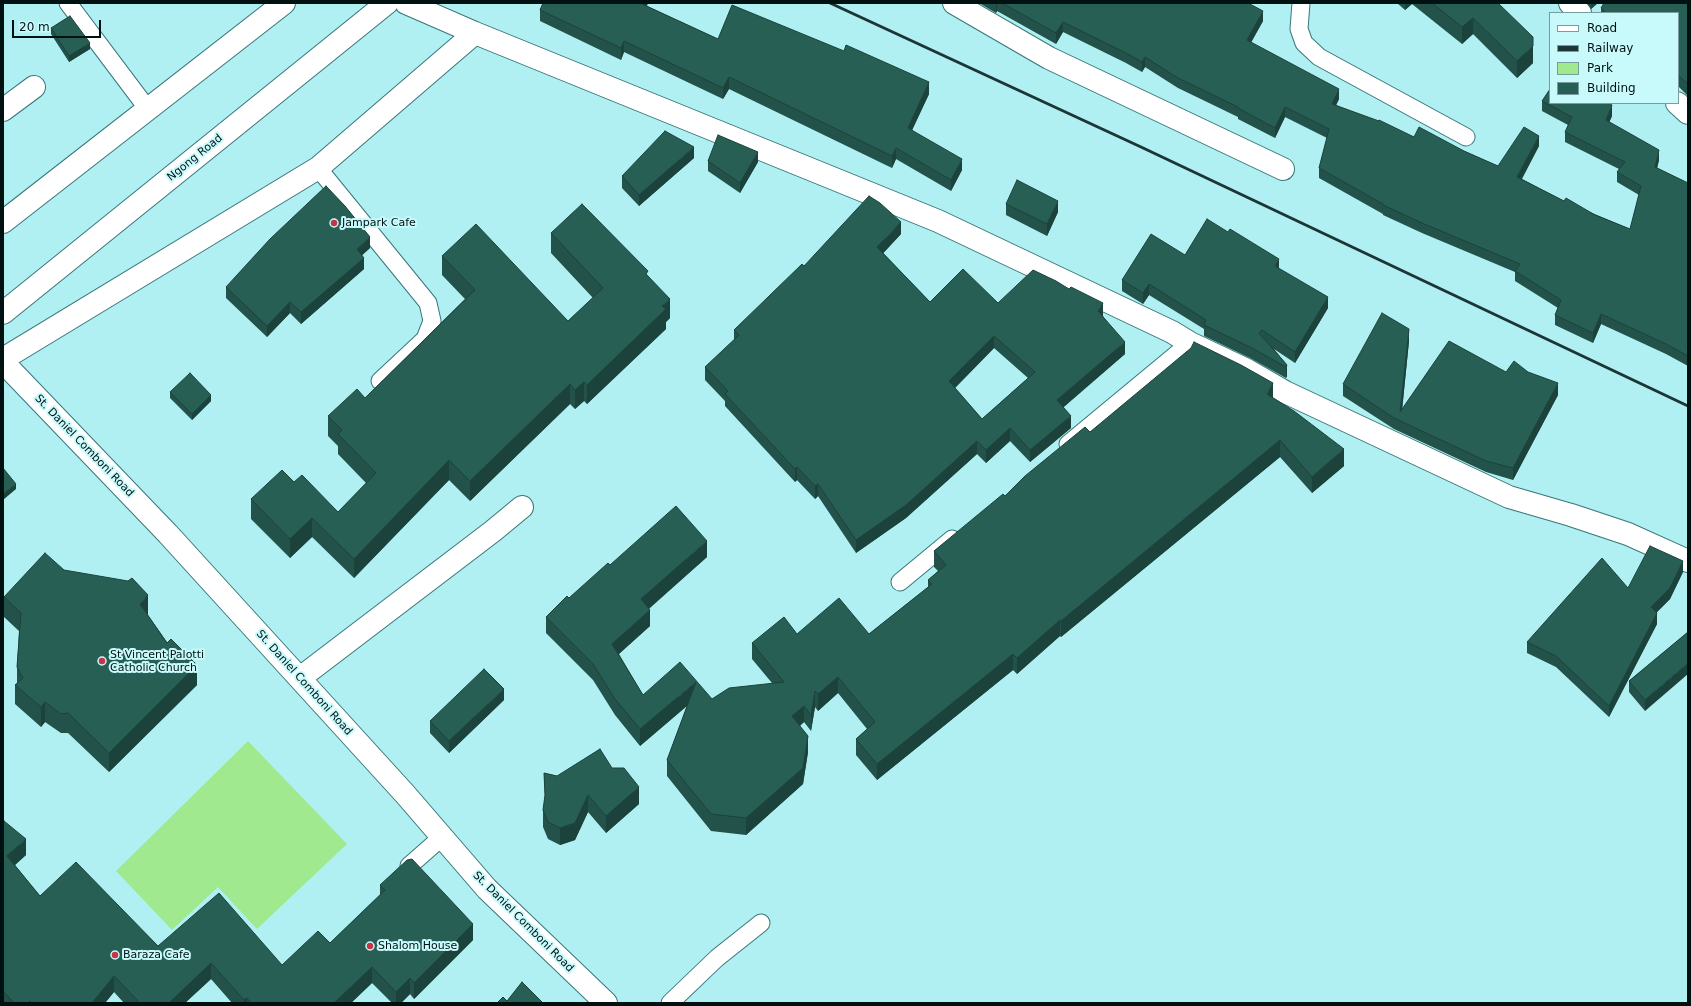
<!DOCTYPE html>
<html>
<head>
<meta charset="utf-8">
<style>
  body { margin:0 }
  #map { position:relative; width:1691px; height:1006px; overflow:hidden; background:#b0f0f2; font-family:"DejaVu Sans",sans-serif }
  canvas { display:block }
  .frame { position:absolute; inset:0; border:4px solid #001112; pointer-events:none }
  .legend { position:absolute; left:1549px; top:12px; width:130px; height:92px; box-sizing:border-box; background:#c8fafc; border:1px solid #789d9e; margin:0; padding:5px 7px; list-style:none; font-size:12px; color:#001112 }
  .legend li { display:flex; align-items:center; gap:8px; height:20px }
  .legend b { width:20px; border:1px solid #789d9e }
  .scale { position:absolute; left:12px; top:20px; width:89px; height:18px; box-sizing:border-box; border:2px solid #001112; border-top:0; padding-left:5px; font-size:12px; line-height:14px; white-space:nowrap; color:#001112; -webkit-text-stroke:3px #c8fafc; paint-order:stroke }
</style>
</head>
<body>
<div id="map">
<canvas width="1691" height="1006"></canvas>
<div class="frame"></div>
<ul class="legend">
<li><b style="height:5px;background:#fff"></b>Road</li>
<li><b style="height:5px;background:#1c3536"></b>Railway</li>
<li><b style="height:11px;background:#a1e98e"></b>Park</li>
<li><b style="height:11px;background:#285f55"></b>Building</li>
</ul>
<div class="scale">20 m</div>
</div>
<script>
const ctx = document.querySelector('canvas').getContext('2d');
ctx.lineJoin = 'round';
function paint(path, color) {
  ctx.fillStyle = color;
  ctx.fill(path, 'evenodd');
}
function toPath(rows) {
  const path = new Path2D();
  for (const r of rows) {
    path.moveTo(r[0], r[1]);
    for (let i = 2; i < r.length; i += 2) path.lineTo(r[i], r[i + 1]);
  }
  return path;
}
function stroke(path, color, width, dash) {
  ctx.strokeStyle = color;
  ctx.lineWidth = width;
  ctx.lineCap = dash ? 'butt' : 'round';
  ctx.setLineDash(dash || []);
  ctx.stroke(path);
}
function drawText(font, color, halo, rows, align = 'center') {
  ctx.font = font + ' "DejaVu Sans",sans-serif';
  ctx.lineWidth = 4;
  ctx.setLineDash([]);
  ctx.textBaseline = 'middle';
  ctx.strokeStyle = halo;
  ctx.fillStyle = color;
  for (const [text, x, y, turn = 0] of rows) {
    ctx.save();
    ctx.translate(x, y);
    ctx.rotate((+turn || 0) * Math.PI / 180);
    ctx.textAlign = isNaN(turn) ? turn : align;
    if (halo) ctx.strokeText(text, 0, 0);
    ctx.fillText(text, 0, 0);
    ctx.restore();
  }
}
paint(toPath([
  [248,741,347,844,257,929,218,887,172,930,116,871]
]), '#a1e98e');
const lane = toPath([
  [68,3,147,108],
  [1301,3,1299,29,1304,43,1319,57,1466,137],
  [318,168,428,303,432,321,425,339,380,381],
  [1068,444,1190,343],
  [900,582,952,539],
  [409,866,442,837],
  [670,1003,717,958,761,923]
]);
const street = toPath([
  [406,3,475,33,938,221,1172,332,1190,343,1247,370,1285,392,1509,497,1571,515,1628,534,1688,561],
  [954,3,1049,58,1283,169],
  [1570,3,1580,13],
  [1677,103,1688,113],
  [3,110,34,87],
  [3,359,318,168,475,33],
  [3,362,168,534,405,794,487,889,606,1003],
  [300,678,493,531,522,507]
]);
const secondary = toPath([
  [3,222,284,3],
  [3,313,387,3]
]);
stroke(lane, '#397679', 19);
stroke(street, '#397679', 24);
stroke(secondary, '#397679', 24);
stroke(lane, '#fff', 17);
stroke(street, '#fff', 22);
stroke(secondary, '#fff', 22);
stroke(toPath([
  [830,3,1141,147,1688,406]
]), '#1c3536', 3);
paint(toPath([
  [543,3,648,3,647,6,718,39,929,94,912,130,962,170,951,191,896,159,892,168,729,89,723,99,624,52,621,60,540,21,540,10],
  [979,3,1248,3,1263,21,1251,42,1339,99,1336,105,1414,137,1464,151,1498,166,1539,146,1522,179,1564,201,1630,229,1639,195,1617,182,1617,172,1619,169,1565,142,1565,132,1568,125,1542,111,1542,101,1612,116,1609,122,1659,160,1657,168,1688,183,1688,366,1666,354,1601,324,1593,343,1555,325,1555,315,1558,308,1515,281,1515,272,1422,233,1383,215,1383,214,1319,178,1319,168,1327,138,1285,117,1275,138,1238,119,1238,117,1178,88,1145,67,1142,72,1126,63,1063,32,1056,44,997,11,996,13],
  [1397,3,1498,3,1533,63,1517,78,1473,34,1462,44,1412,4,1405,10],
  [1587,3,1598,3,1591,9],
  [1688,3,1688,96,1678,86,1678,13,1601,13,1601,8],
  [51,28,90,49,69,62,51,34],
  [694,158,639,206,622,188,622,176],
  [708,161,758,162,740,193,708,171],
  [1006,204,1058,212,1047,236,1006,215],
  [551,233,648,276,670,318,666,322,666,329,587,404,584,401,575,409,570,404,470,501,449,480,354,578,312,537,290,558,251,519,251,499,294,482,338,512,366,483,338,454,338,446,328,436,328,416,365,398,465,299,442,275,442,256,568,321,593,298,551,253],
  [901,234,883,253,930,302,998,303,1103,315,1103,316,1125,354,1063,407,1071,428,1030,462,1010,441,986,463,977,454,906,518,856,553,818,496,815,499,797,480,795,482,725,406,725,401,705,380,705,367,734,340,734,330,804,266],
  [994,348,1028,378,982,419,955,388],
  [370,248,362,255,364,269,301,324,290,313,267,337,226,298,226,287],
  [1185,255,1279,269,1328,308,1295,363,1274,349,1287,365,1287,376,1286,378,1252,359,1204,336,1204,329,1149,295,1143,304,1122,291,1122,280],
  [1409,341,1402,410,1506,372,1558,395,1513,480,1486,472,1394,429,1343,396,1343,384],
  [170,392,211,401,192,420,170,398],
  [1273,398,1344,466,1312,493,1280,457,1061,637,1060,636,1017,674,1013,670,877,780,856,755,856,739,867,729,838,693,818,711,815,707,811,731,804,722,800,726,808,752,803,784,746,835,711,831,667,776,667,760,687,706,640,746,615,715,593,680,546,633,546,617,610,565,707,557,649,608,650,626,619,654,643,695,712,699,772,683,752,659,752,643,797,634,869,634,928,587,928,580,938,571,934,567,934,551,1090,432],
  [64,570,148,614,148,615,197,685,109,772,68,733,61,733,45,722,41,727,15,704,15,685,17,684,17,667,19,631,4,617,4,597],
  [1683,572,1670,599,1657,612,1657,624,1609,717,1556,667,1527,653,1527,642,1628,588],
  [1688,632,1645,711,1629,692,1629,681],
  [504,700,449,753,430,733,430,721],
  [612,768,639,804,606,833,588,812,575,840,560,845,548,839,543,827,543,810,545,799,544,773,557,776],
  [3,822,26,855,15,865,40,896,158,946,282,965,330,943,380,895,380,885,473,940,414,999,410,994,401,1003,392,1003,372,983,351,1003,232,1003,211,979,185,1003,124,1003,114,992,105,1003,3,1003]
]), '#225249');
paint(toPath([
  [643,3,648,3,642,15],
  [996,3,997,3,997,11,996,13],
  [1405,3,1412,3,1412,4,1405,10],
  [1591,3,1598,3,1591,9],
  [1263,11,1263,21,1247,50,1247,40],
  [1473,18,1473,34,1462,44,1462,27],
  [1063,22,1063,32,1056,44,1056,33],
  [624,41,624,52,621,60,621,48],
  [90,43,90,49,69,62,69,56],
  [1533,46,1533,63,1517,78,1517,61],
  [1145,57,1145,67,1142,72,1142,62],
  [729,77,729,89,723,99,723,88],
  [929,82,929,94,908,139,908,128],
  [1339,89,1339,99,1332,114,1332,104],
  [1612,105,1612,116,1606,130,1606,120],
  [1285,107,1285,117,1275,138,1275,128],
  [1539,136,1539,146,1517,187,1517,177],
  [694,147,694,158,639,206,639,195],
  [896,148,896,159,892,168,892,156],
  [1659,150,1659,160,1655,177,1655,167],
  [758,152,758,162,740,193,740,183],
  [962,159,962,170,951,191,951,180],
  [1058,201,1058,212,1047,236,1047,224],
  [901,222,901,234,877,260,877,247],
  [370,237,370,248,357,260,357,249],
  [364,258,364,269,301,324,301,312],
  [1279,259,1279,270,1275,266],
  [1149,284,1149,295,1143,304,1143,293],
  [1328,297,1328,308,1295,363,1295,352],
  [670,299,670,318,666,322,666,329,587,404,587,385,662,306],
  [290,302,290,313,267,337,267,326],
  [1103,303,1103,315,1098,324,1098,311],
  [1601,314,1601,324,1593,343,1593,333],
  [1409,329,1409,341,1401,421,1400,412],
  [994,336,994,348,949,394,949,381],
  [1125,342,1125,354,1057,413,1057,400],
  [1287,365,1287,376,1286,378,1286,367],
  [584,382,584,401,575,409,575,390],
  [1273,383,1273,400,1267,394],
  [1558,383,1558,395,1513,480,1513,468],
  [570,384,570,404,470,501,470,481],
  [211,395,211,401,192,420,192,414],
  [1071,416,1071,428,1030,462,1030,450],
  [1010,428,1010,441,986,463,986,450],
  [1280,440,1280,457,1061,637,1061,621],
  [977,441,977,454,906,518,856,553,856,540],
  [1344,449,1344,466,1312,493,1312,477],
  [449,460,449,480,354,578,354,559],
  [797,467,797,480,795,482,795,469],
  [16,484,16,489,3,500,3,494],
  [818,484,818,496,815,499,815,486],
  [312,518,312,537,290,558,290,539],
  [707,541,707,557,641,616,641,599],
  [1683,561,1683,572,1670,599,1651,618,1651,607],
  [148,595,148,614,140,624,140,604],
  [650,610,650,626,612,660,612,644],
  [1657,613,1657,624,1609,717,1609,706],
  [1060,620,1060,636,1017,674,1017,658],
  [1013,654,1013,670,877,780,877,764],
  [1688,663,1688,674,1645,711,1645,700],
  [197,665,197,685,109,772,109,753],
  [838,677,838,693,818,711,818,694],
  [696,682,696,698,640,746,640,729],
  [504,689,504,700,449,753,449,741],
  [815,691,815,707,811,731,811,715],
  [45,702,45,722,41,727,41,707],
  [804,706,804,722,792,732,792,716],
  [808,736,808,752,803,784,746,835,746,818],
  [639,787,639,804,606,833,606,816],
  [588,795,588,812,575,840,560,845,560,828],
  [26,839,26,855,7,872,7,856],
  [473,924,473,940,414,999,414,983],
  [211,963,211,979,185,1003,169,1003],
  [372,967,372,983,351,1003,334,1003],
  [114,976,114,992,105,1003,92,1003],
  [410,978,410,994,401,1003,396,1003,396,992],
  [247,998,247,1003,244,1003,244,1000]
]), '#1c423c');
const building = toPath([
  [543,3,643,3,642,4,718,39,732,5,844,51,846,45,929,82,908,128,962,159,951,180,896,148,892,156,729,77,723,88,624,41,621,48,540,10,543,3],
  [1002,3,1248,3,1263,11,1247,40,1339,89,1332,104,1379,121,1379,120,1414,137,1419,127,1464,151,1498,166,1524,127,1539,136,1517,177,1564,201,1566,198,1595,215,1630,229,1641,186,1617,172,1625,162,1565,132,1572,117,1542,101,1550,89,1550,103,1608,103,1612,105,1606,120,1659,150,1655,167,1688,183,1688,356,1666,344,1601,314,1593,333,1555,315,1561,300,1515,271,1520,264,1422,223,1383,205,1383,204,1319,168,1329,129,1285,107,1275,128,1238,108,1238,107,1178,78,1145,57,1142,62,1126,53,1063,22,1056,33,1002,3],
  [1432,3,1498,3,1533,37,1533,46,1517,61,1473,18,1462,27,1432,3],
  [1604,3,1688,3,1688,84,1678,75,1678,13,1606,13,1601,8,1604,3],
  [70,16,90,43,69,56,51,28,70,16],
  [665,131,694,147,639,195,622,176,665,131],
  [718,135,758,152,740,183,708,161,718,135],
  [1017,180,1058,201,1047,224,1006,204,1017,180],
  [326,186,345,206,370,237,357,249,364,258,301,312,290,302,267,326,226,287,270,239,326,186],
  [869,196,880,203,901,222,877,247,930,302,963,269,998,303,1033,270,1056,281,1069,289,1071,287,1103,303,1098,311,1125,342,1057,400,1071,416,1030,450,1010,428,986,450,977,441,906,505,856,540,818,484,815,486,797,467,795,469,725,394,728,391,705,367,739,335,734,330,802,264,804,266,869,196],
  [994,336,1035,372,982,419,949,381,994,336],
  [582,204,648,271,646,274,670,299,662,306,666,309,587,385,584,382,575,390,570,384,470,481,449,460,354,559,312,518,290,539,251,499,282,470,294,482,302,475,338,512,376,473,338,434,342,430,328,416,357,389,365,398,475,290,442,256,476,224,568,321,603,288,551,233,582,204],
  [1207,219,1228,232,1230,229,1279,259,1275,266,1328,297,1295,352,1262,330,1259,333,1287,365,1286,367,1252,348,1204,325,1206,320,1149,284,1143,293,1122,280,1151,234,1185,255,1207,219],
  [1382,313,1409,329,1400,412,1449,341,1506,372,1514,361,1528,372,1558,383,1513,468,1486,461,1394,418,1343,384,1382,313],
  [1194,342,1241,365,1273,383,1267,394,1294,411,1344,449,1312,477,1280,440,1061,621,1060,620,1017,658,1013,654,877,764,856,739,875,722,838,677,818,694,815,691,811,715,804,706,792,716,808,736,803,768,746,818,711,814,667,760,696,682,640,729,615,699,593,664,546,617,567,596,569,598,608,563,610,565,676,506,707,541,641,599,650,610,612,644,643,695,680,662,712,699,729,688,784,682,752,643,784,617,797,634,839,598,869,634,932,584,928,580,946,565,934,551,1003,494,1005,496,1025,476,1085,427,1090,432,1191,348,1194,342],
  [190,373,211,395,192,414,170,392,190,373],
  [3,468,16,484,3,494,3,468],
  [1650,546,1683,561,1670,588,1651,607,1657,613,1609,706,1556,656,1527,642,1602,558,1628,588,1650,546],
  [45,553,64,570,128,581,132,578,148,595,140,604,167,643,171,639,197,665,109,753,68,713,61,714,45,702,41,707,15,685,23,678,17,667,21,613,4,597,45,553],
  [1688,632,1688,663,1645,700,1629,681,1688,632],
  [484,669,504,689,449,741,430,721,484,669],
  [600,749,612,768,624,768,639,787,606,816,588,795,575,823,560,828,548,822,543,810,545,795,544,773,557,776,600,749],
  [4,821,26,839,7,856,40,896,76,862,158,946,219,893,282,965,318,931,330,943,385,890,380,885,407,860,412,859,473,924,414,983,410,978,396,992,372,967,334,1003,251,1003,247,998,244,1000,211,963,169,1003,140,1003,114,976,92,1003,32,1003,30,1001,28,1003,14,1003,3,991,3,822,4,821],
  [522,982,543,1003,497,1003,503,997,507,1001,522,982]
]);
paint(building, '#285f55');
stroke(building, '#1c423c', 1);
for (const [x, y, r, color] of [
  [334,223,4,"#c53545"],
  [102,661,4,"#c53545"],
  [370,946,4,"#c53545"],
  [115,955,4,"#c53545"]
]) {
  const dot = new Path2D();
  dot.arc(x, y, r, 0, 2 * Math.PI);
  ctx.fillStyle = color;
  ctx.fill(dot);
  stroke(dot, '#c8fafc', 1.5);
}
drawText('11px', '#001112', '#c8fafc', [
  ["Ngong Road",195,158,-39],
  ["St. Daniel Comboni Road",84,446,46],
  ["St. Daniel Comboni Road",304,683,48],
  ["St. Daniel Comboni Road",523,922,45]
]);
drawText('11px', '#001112', '#c8fafc', [
  ["Jampark Cafe",342,223],
  ["St Vincent Palotti",110,655],
  ["Catholic Church",110,668],
  ["Shalom House",378,946],
  ["Baraza Cafe",123,955]
], 'left');
</script>
</body>
</html>
